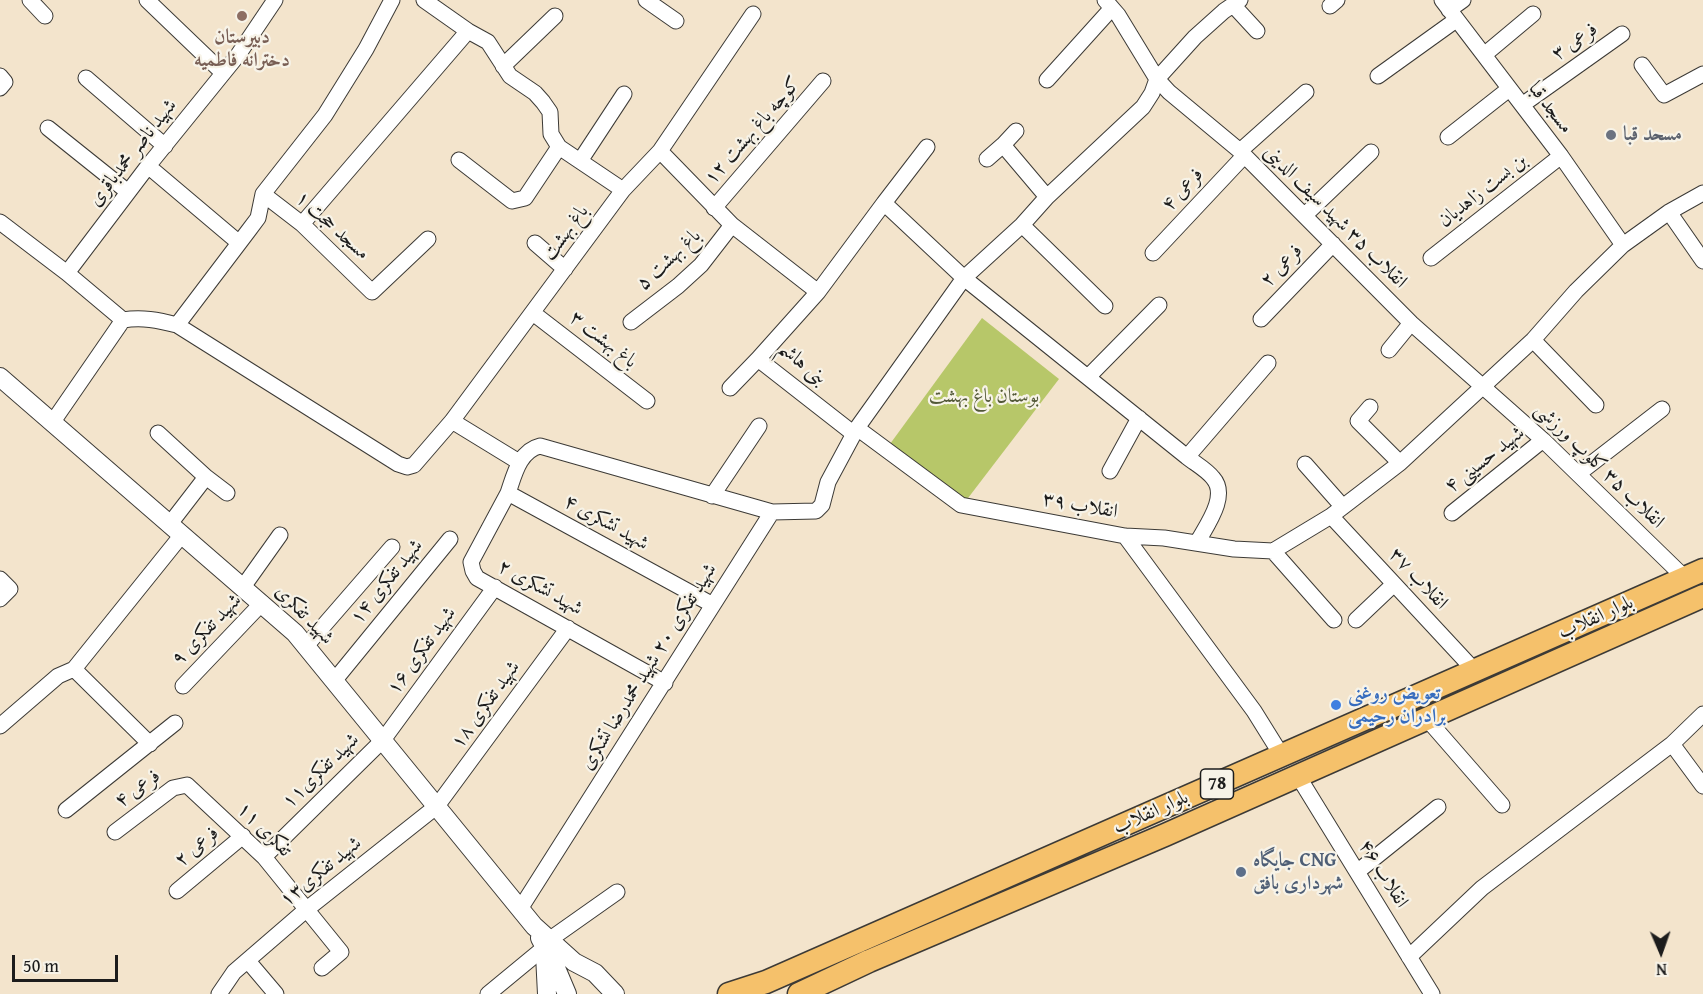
<!DOCTYPE html>
<html>
<head>
<meta charset="utf-8">
<style>
  body { margin:0 }
  #map { position:relative; width:1703px; height:994px; overflow:hidden; background:#f3e4cc; font-family:"Gentium Book Plus",serif }
  canvas { display:block }
  .north { position:absolute; left:1631px; top:922px; width:60px; height:60px; -webkit-text-stroke:4px #f7f3e8; paint-order:stroke; rotate:178deg; font-size:16px; font-weight:700; line-height:24px; text-align:center; color:#1c1c1c }
  .north::after { content:''; display:block; margin:auto; width:21px; height:27px; background:#1c1c1c; clip-path:polygon(50% 0,100% 100%,50% 72%,0 100%) }
  .scale { position:absolute; left:12px; top:955px; width:106px; height:27px; box-sizing:border-box; border:3px solid #1c1c1c; border-top:0; padding-left:8px; font-size:18px; line-height:21px; white-space:nowrap; color:#1c1c1c; -webkit-text-stroke:4px #f7f3e8; paint-order:stroke }
</style>
</head>
<body>
<div id="map">
<canvas width="1703" height="994"></canvas>
<div class="north">N</div>
<div class="scale">50 m</div>
</div>
<script>
const ctx = document.querySelector('canvas').getContext('2d');
ctx.lineJoin = 'round';
function fill(path, color) { ctx.fillStyle = color; ctx.fill(path, 'evenodd'); }
function stroke(path, color, width, dash) { ctx.strokeStyle = color; ctx.lineWidth = width; ctx.lineCap = dash ? 'butt' : 'round'; ctx.setLineDash(dash || []); ctx.stroke(path); }
function label(font, color, halo, rows, align = 'center') {
  ctx.font = font + ' "Gentium Book Plus",Amiri,serif'; ctx.lineWidth = 4.5; ctx.setLineDash([]); ctx.textBaseline = 'middle'; ctx.strokeStyle = halo; ctx.fillStyle = color; for (const [text, x, y, turn = 0] of rows) {
    ctx.save(); ctx.translate(x, y); ctx.rotate((+turn || 0) * Math.PI / 180); ctx.textAlign = isNaN(turn) ? turn : align; if (halo) ctx.strokeText(text, 0, 0); ctx.fillText(text, 0, 0); ctx.restore();
  }
}
fill(new Path2D(`
  M982,318l77,61 -94,123 -75,-58z`), '#b7c769');
const minor = new Path2D(`
  M30,0l15,16
  M147,0l75,72
  M424,0l44,31 20,11 22,34 25,17 8,9 7,10 1,22 8,13 64,43
  M646,0l30,21
  M1105,0l13,15 39,64 12,13 71,59 171,172 132,117 142,138
  M1442,0l119,156 62,89
  M1233,5l24,26
  M1330,6l7,-6
  M1449,10l14,-10
  M1484,55l49,-41
  M1642,65l22,30 39,-21
  M503,66l52,-50
  M0,76l5,6 -5,6
  M1378,76l78,-56
  M86,78l79,68
  M1047,80l65,-72
  M1522,105l100,-71
  M48,128l80,64
  M1448,137l61,-48
  M1003,145l13,-14
  M660,151l93,-137
  M1240,151l66,-59
  M987,159l16,-14 44,52
  M459,160l53,41 13,-3 34,-51
  M580,161l44,-67
  M148,166l90,76
  M263,194l39,30 70,68 56,-53
  M884,203l43,-56
  M714,208l109,-127
  M1669,212l34,49
  M1305,215l66,-63
  M0,222l67,51
  M302,224l166,-193
  M1022,225l83,81
  M535,243l30,26
  M1153,253l91,-97
  M1431,258l130,-102
  M533,313l114,88
  M1261,319l72,-75
  M123,320l-56,-47 81,-107 90,-111 37,-55
  M631,322l47,-36 23,-21 31,-40
  M177,325l221,139 9,3 7,-2 38,-44 171,-231 37,-39 72,74 86,67
  M1533,340l63,65
  M1389,350l22,-27
  M1088,377l71,-72
  M730,388l28,-29
  M1370,407l-12,14 42,42
  M452,421l67,41
  M52,423l71,-103c19,-3 35,0 54,5l72,-95 9,-12 5,-24 62,-79 41,-66 26,-49
  M857,428l104,77 164,31 39,2 70,11 39,2 58,-35 69,-53 133,-123 43,-49 47,-46 46,-33 34,-19
  M158,433l48,44 21,16
  M854,434l-96,-75 60,-67 66,-89 80,75 223,179 81,-94
  M1187,457c9,7 20,13 26,21 16,18 -7,48 -16,65
  M1305,464l38,43
  M1110,471l29,-53
  M1578,474l84,-65
  M508,493l-37,69 2,9 4,7 188,105
  M712,496l47,-70
  M1452,513l91,-73
  M1331,516l144,155
  M169,525l37,-48
  M1125,536l129,175 28,45
  M1273,551l61,69
  M0,579l10,10 -10,10
  M243,587l37,-52
  M713,605l-205,-112c6,-17 11,-42 32,-47l232,66
  M1356,620l38,-36
  M306,646l86,-99
  M74,669l76,75
  M334,681l116,-142
  M183,686l79,-83
  M1703,714l-31,30 31,42
  M1427,719l75,86
  M0,726l58,-50 16,-7 107,-133
  M1298,776l134,218
  M66,810l109,-87
  M115,832l58,-44 14,-3 77,72 77,95 -19,16
  M264,857l119,-117 112,-153
  M1357,872l81,-65
  M177,891l66,-55
  M520,909l252,-397 44,-1 6,-6 6,-23 29,-54 107,-150 58,-53 25,-28 96,-90 9,-14 5,-14 38,-42 29,-26 16,-11
  M549,940l68,-48
  M1409,957l73,-69 190,-144
  M248,961l28,33
  M219,994l15,-22 73,-63 130,-103 131,-178
  M488,994l57,-47`);
const tertiary = new Path2D(`
  M0,377l295,256 239,293 40,36 21,11 20,21
  M540,938l16,30 11,26
  M545,955l2,39`);
const primary = new Path2D(`
  M729,994l37,-12 937,-412
  M799,994l70,-33 296,-126 538,-239`);
stroke(minor, '#3c3a36', 17);
stroke(tertiary, '#3c3a36', 20);
stroke(primary, '#3c3a36', 25);
stroke(minor, '#fff', 15);
stroke(tertiary, '#fff', 18);
stroke(primary, '#f5c16b', 22);
for (const [x, y, r, color] of [
  [242,16,6,"#8d6e63"],
  [1611,135,6,"#6b7280"],
  [1336,705,6,"#3f7fe0"],
  [1241,872,6,"#5c6f8a"]
]) { const dot = new Path2D(); dot.arc(x, y, r, 0, 2 * Math.PI); ctx.fillStyle = color; ctx.fill(dot); stroke(dot, '#f7f3e8', 2); }
for (const [x, y, w] of [
  [1217,784,33]
]) { const box = new Path2D(); box.roundRect(x - w / 2, y - 15, w, 30, 4.5); ctx.fillStyle = '#f7f3e8'; ctx.fill(box); stroke(box, '#1c1c1c', 1.5); }
label('bold 18px', '#1c1c1c', null, [
  ["78",1217,784]
]);
label('bold 20px', '#785e54', '#f7f3e8', [
  ["دبیرستان",242,38],
  ["دخترانه فاطمیه",242,61]
]);
label('20px', '#1c1c1c', '#f7f3e8', [
  ["فرعی ۳",1575,42,-35],
  ["مسجد قبا",1550,108,52],
  ["کوچه باغ بهشت ۱۲",753,131,-49],
  ["شهید ناصر محمدباقری",133,153,-52],
  ["فرعی ۴",1183,190,-47],
  ["بن بست زاهدیان",1483,191,-38],
  ["انقلاب ۳۵ شهید سیف الدینی",1335,217,45],
  ["مسجد حجت ۱",332,226,42],
  ["باغ بهشت",566,233,-54],
  ["باغ بهشت ۵",669,260,-43],
  ["فرعی ۲",1282,266,-46],
  ["باغ بهشت ۳",603,340,38],
  ["بنی هاشم",802,364,41],
  ["شهید حسینی ۴",1485,460,-38],
  ["انقلاب ۳۵ کلوپ ورزشی",1599,466,44],
  ["انقلاب ۳۹",1080,506,10],
  ["شهید تشکری ۴",606,523,29],
  ["انقلاب ۳۷",1418,579,47],
  ["شهید تفکری ۱۴",387,582,-51],
  ["شهید تشکری ۲",540,588,29],
  ["شهید تفکری",304,615,46],
  ["بلوار انقلاب",1596,618,-24],
  ["شهید تفکری ۹",207,630,-46],
  ["شهید تفکری ۱۶",422,651,-54],
  ["شهید تفکری ۲۰ شهید محمدرضا تشکری",649,667,-58],
  ["شهید تفکری ۱۸",486,705,-54],
  ["شهید تفکری۱۱",321,771,-44],
  ["فرعی ۴",138,789,-36],
  ["بلوار انقلاب",1151,813,-24],
  ["تفکری ۱۱",264,830,45],
  ["فرعی ۲",197,847,-40],
  ["شهید تفکری۱۳",321,872,-39],
  ["انقلاب ۴۶",1383,874,58]
]);
label('bold 20px', '#5b616d', '#f7f3e8', [
  ["مسحد قبا",1623,135]
], 'left');
label('20px', '#525837', '#f7f3e8', [
  ["بوستان باغ بهشت",984,397]
]);
label('bold 20px', '#366cbe', '#f7f3e8', [
  ["تعویض روغنی",1348,694],
  ["برادران رحیمی",1348,717]
], 'left');
label('bold 20px', '#4e5e75', '#f7f3e8', [
  ["جایگاه CNG",1253,861],
  ["شهرداری بافق",1253,884]
], 'left');
</script>
</body>
</html>
